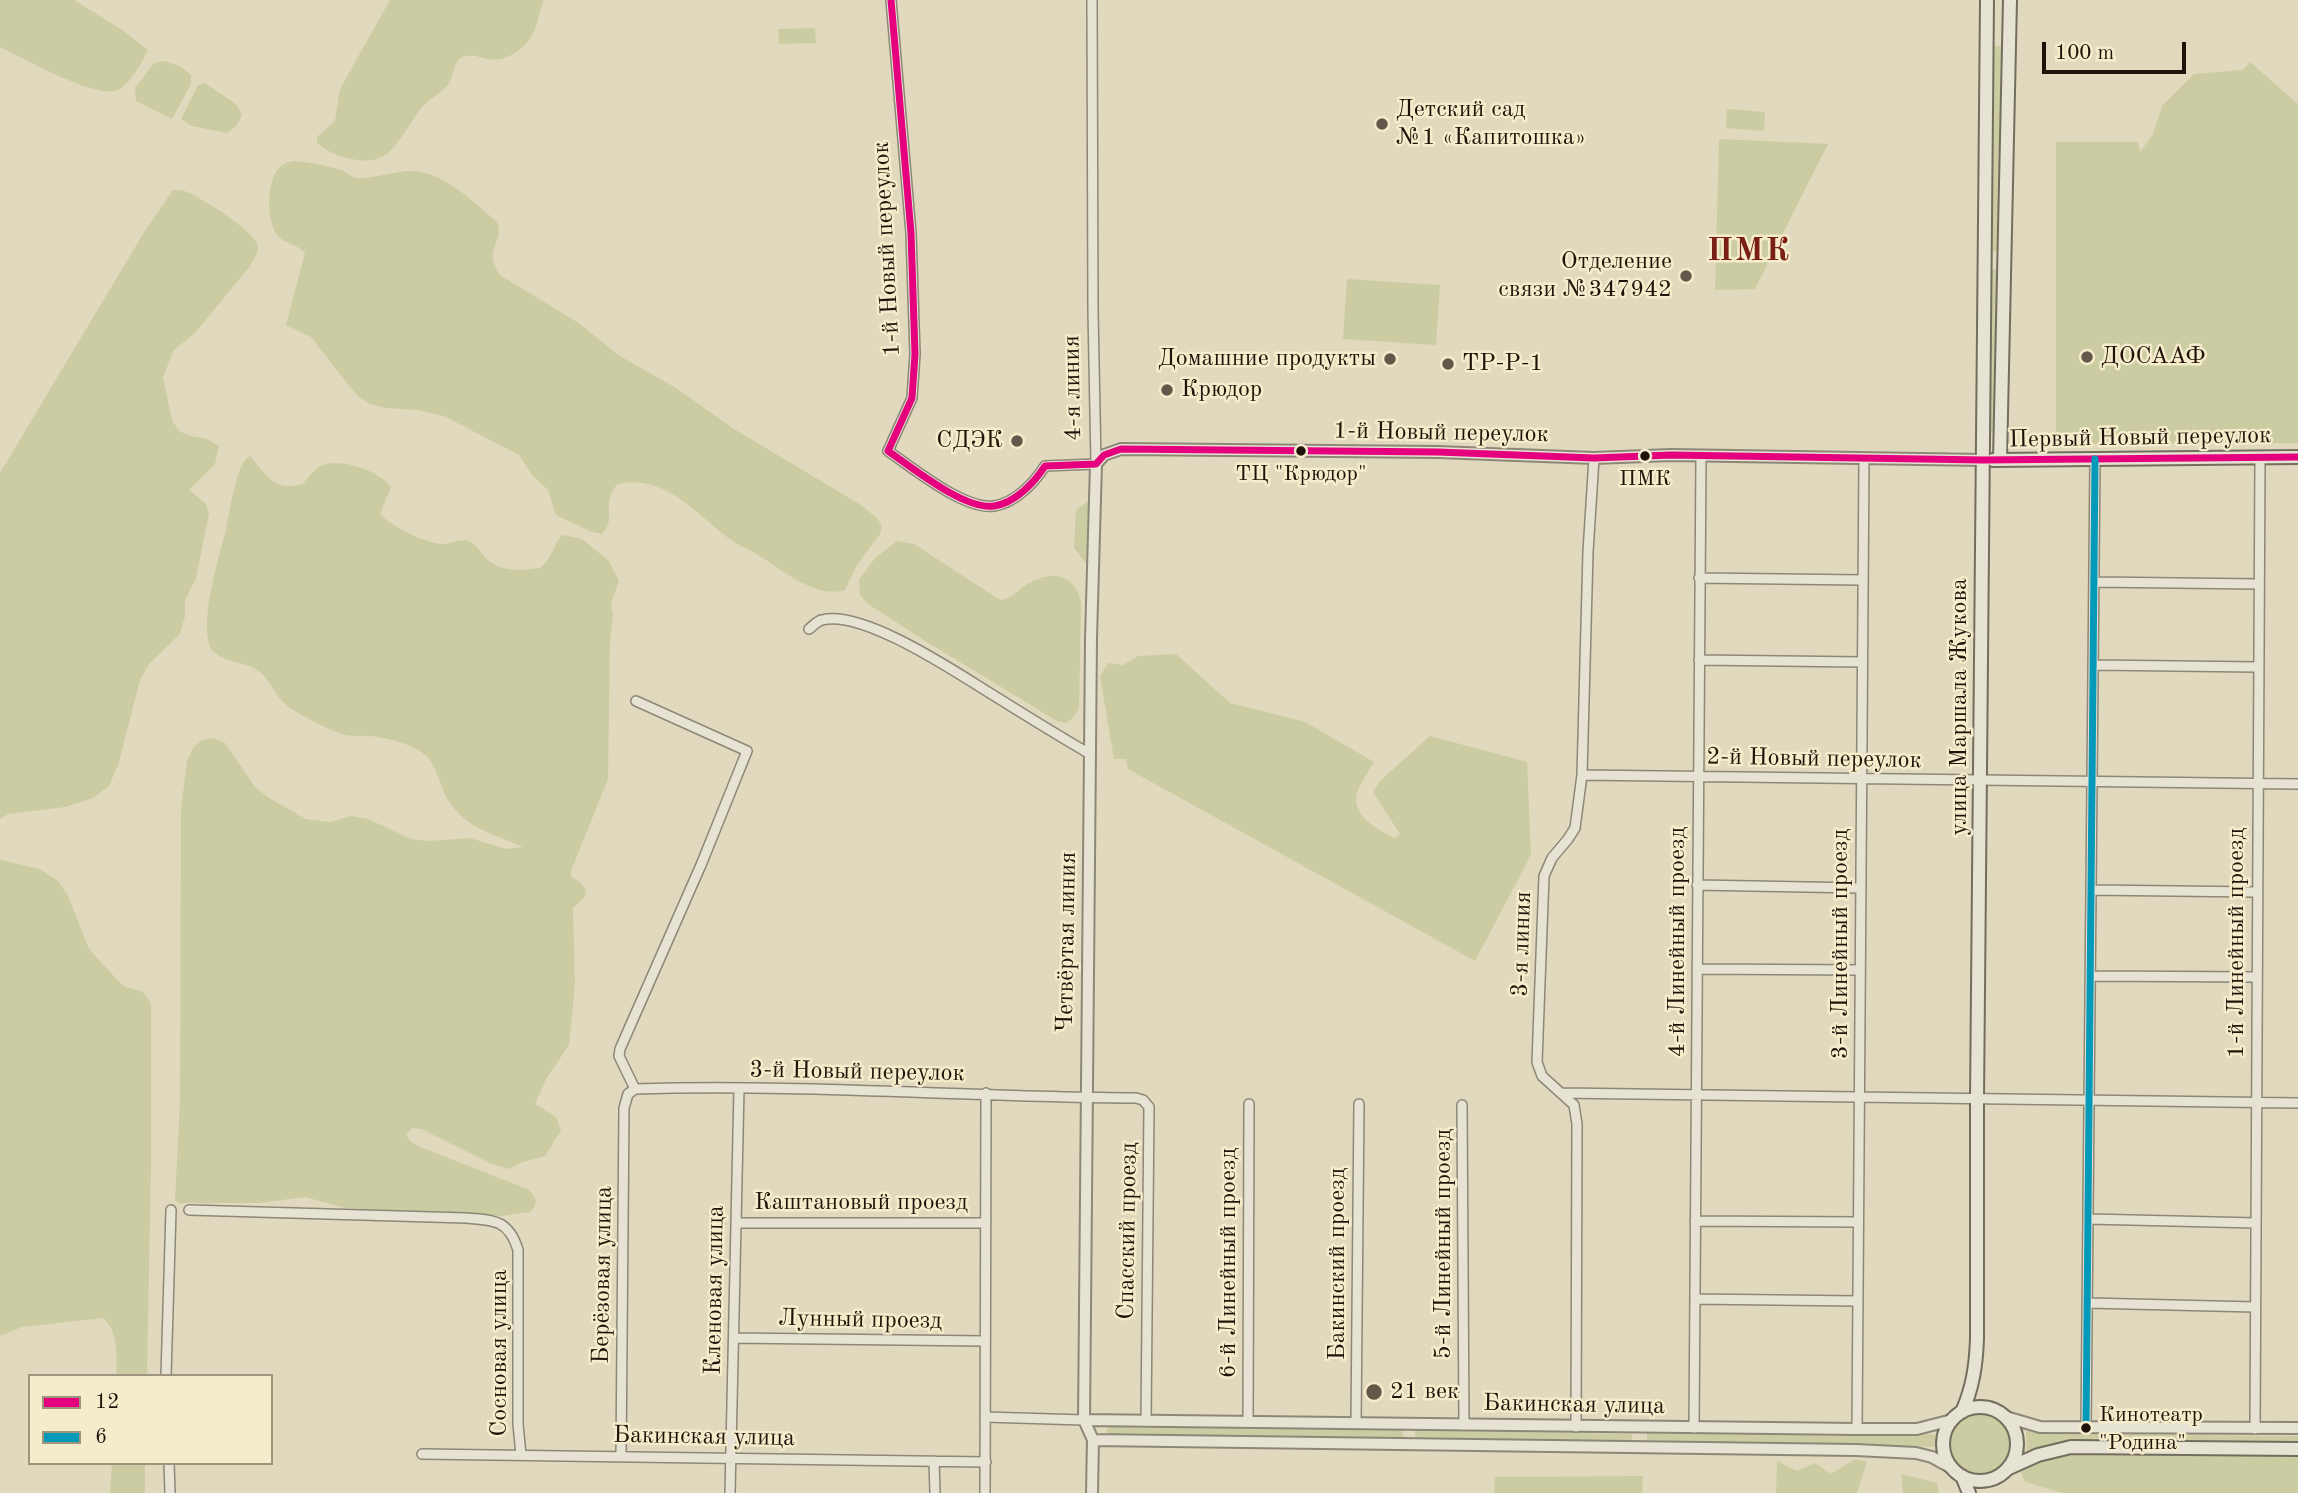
<!DOCTYPE html>
<html>
<head>
<meta charset="utf-8">
<style>
  body { margin:0 }
  #map { position:relative; width:2298px; height:1493px; overflow:hidden; background:#e0d9bd; font-family:"Old Standard TT",serif }
  canvas { display:block }
  .legend { position:absolute; left:28px; top:1374px; width:245px; height:91px; box-sizing:border-box; background:#f4eccb; border:2px solid #9f957e; margin:0; padding:9px 12px; list-style:none; font-size:21px; color:#20130a }
  .legend li { display:flex; align-items:center; gap:14px; height:35px }
  .legend b { width:35px; border:2px solid #9f957e }
  .scale { position:absolute; left:2042px; top:42px; width:144px; height:32px; box-sizing:border-box; border:4px solid #20130a; border-top:0; padding-left:9px; font-size:21px; line-height:24px; white-space:nowrap; color:#20130a; -webkit-text-stroke:5px #f4eccb; paint-order:stroke }
</style>
</head>
<body>
<div id="map">
<canvas width="2298" height="1493"></canvas>
<ul class="legend">
<li><b style="height:9px;background:#e5007d"></b>12</li>
<li><b style="height:9px;background:#039aba"></b>6</li>
</ul>
<div class="scale">100 m</div>
</div>
<script>
const ctx = document.querySelector('canvas').getContext('2d');
ctx.lineJoin = 'round';
function fill(path, color) { ctx.fillStyle = color; ctx.fill(path, 'evenodd'); }
function stroke(path, color, width, dash) { ctx.strokeStyle = color; ctx.lineWidth = width; ctx.lineCap = dash ? 'butt' : 'round'; ctx.setLineDash(dash || []); ctx.stroke(path); }
function label(font, color, halo, rows, align = 'center') {
  ctx.font = font + ' "Old Standard TT",serif'; ctx.lineWidth = 5; ctx.setLineDash([]); ctx.textBaseline = 'middle'; ctx.strokeStyle = halo; ctx.fillStyle = color; for (const [text, x, y, turn = 0] of rows) {
    ctx.save(); ctx.translate(x, y); ctx.rotate((+turn || 0) * Math.PI / 180); ctx.textAlign = isNaN(turn) ? turn : align; if (halo) ctx.strokeText(text, 0, 0); ctx.fillText(text, 0, 0); ctx.restore();
  }
}
fill(new Path2D(`
  M0,0h74l48,30 26,20c-5,11 -18,33 -28,39 -21,13 -98,-32 -120,-42z
  M390,0h154c-5,10 -5,21 -10,31 -7,17 -27,32 -47,28 -8,-2 -18,-6 -26,-1 -9,6 -7,20 -14,28 -7,8 -18,13 -25,21 -10,13 -24,38 -35,47 -20,14 -54,3 -70,-11v-6l18,-16 5,-32z
  M815,28l1,15 -37,1 -1,-15z
  M1991,46h10l-3,205h-10z
  M165,61l15,5 11,9v9l-19,35 -36,-18 -1,-13 19,-25z
  M2250,62l48,42v339l-242,1v-302h82l2,10 13,-18 9,-28 32,-32 49,-4z
  M205,83l31,21 6,11 -6,11 -9,7 -35,-7 -11,-7 17,-34z
  M1727,109l38,3 -1,19 -38,-3z
  M1719,139l109,5 -73,145 -40,1z
  M293,161c17,1 33,4 48,9 5,2 10,7 15,8 11,2 40,-7 54,-7 31,-1 64,31 87,51 9,20 -16,26 3,53l80,49 38,31 58,33 58,41 127,76 16,13 5,8 -2,8 -23,31 -12,25c-30,9 -62,-20 -87,-35 -8,-5 -16,-8 -24,-13 -36,-25 -67,-69 -116,-58 -3,3 -6,6 -7,10 -6,14 4,27 -9,40l-10,-2 -36,-17 -8,-25 -15,-14 -14,-21 -75,-39 -27,-6 -32,-2 -15,-4 -10,-6 -10,-11 -39,-50 -25,-12 19,-72c-7,-9 -20,-9 -27,-17 -12,-14 -12,-55 1,-68 3,-4 9,-6 14,-7z
  M173,190c5,0 7,0 11,1 14,4 71,40 74,55 1,7 -5,14 -8,20l-55,67 -21,17 -11,27 9,43 7,11 11,5 17,3 12,7 -4,18 -26,26 17,14 3,10 -13,64 -11,22v16l-5,18 -31,30 -9,16 -21,82 -10,24 -16,12 -28,9 -57,7 -8,5v-346l143,-239z
  M1988,269l12,1 -3,163h-10z
  M1347,279l93,6 -4,60 -93,-6z
  M250,456c15,17 24,37 52,28 7,-6 11,-15 21,-19 19,-7 56,6 68,22l-11,27c10,12 47,30 63,30 9,0 17,-6 26,-3 9,4 12,13 19,19 14,13 35,10 52,8 12,-9 13,-23 22,-33l20,4 27,22 10,20 -8,23 2,12 -3,24 -2,139 -37,92v6l9,5 6,8 -2,8 -11,10 2,77 -6,60 -23,34 -11,25 21,13 5,13 -16,26 -22,6 -14,7 -19,-6 -69,-34 -9,-1 -6,7 4,6 8,5 109,43c10,7 12,14 3,23l-30,4 -155,-8 -40,-11 -46,6h-80l-4,-3 5,-98 1,-293 6,-48 7,-15 9,-6 10,-2 12,5 30,44 14,11 37,21 24,3 21,-6 17,3 43,20 17,2 42,-3 36,11 17,-2c-28,-13 -57,-18 -75,-47 -8,-13 -11,-36 -24,-46 -14,-11 -39,-17 -56,-18 -8,-1 -18,1 -26,-2 -13,-4 -51,-23 -60,-33 -8,-9 -13,-22 -23,-30 -13,-9 -31,-8 -44,-18 -21,-16 5,-100 11,-123 4,-17 9,-66 24,-74z
  M1090,500l-2,66 -14,-18 2,-38z
  M897,541l17,3 86,56c12,-1 19,-11 29,-17 24,-13 46,-9 52,19l-2,107 -8,11 -6,3 -8,-2 -130,-79 -59,-38 -8,-9 -1,-15 16,-22z
  M1176,654l54,49 75,19 69,40c-5,9 -14,21 -17,31 -6,23 21,37 38,45l5,-4 -27,-42 7,-11 50,-45 97,26 4,93 -56,106 -347,-192 -2,-10h-12l-14,-83 8,-13 15,2 15,-9z
  M0,860l40,9 18,12 10,15 21,53 34,37 20,6 8,11v163l-4,210h-30c-1,-20 2,-45 -14,-58l-81,9 -22,9z
  M1949 1444a31 31 0 1 1 62 0a31 31 0 1 1-62 0Z
  M1107,1427l296,3v8l-296,-3z
  M1415,1430l217,4v7l-217,-3z
  M2026,1431l17,3 255,2v9l-227,-4 -44,13z
  M1647,1433l215,3 73,-2v13l-288,-6z
  M2056,1449h242v44h-235l-38,-11 -8,-18z
  M1855,1459l12,3 -10,31h-81l1,-32 20,10 18,-8 16,11z
  M112,1463h33v30h-35z
  M1901,1474l36,9 2,10h-36z
  M1643,1476l-1,17h-148l1,-16z`), '#cbcca1');
const minor = new Path2D(`
  M891,0l20,233 4,121 -3,44 -24,53c25,17 76,59 106,55 21,-3 40,-23 51,-40l51,-2 -3,-153 -1,-311
  M1699,578l163,2
  M2095,582l163,2
  M809,629c4,-3 8,-8 13,-9 41,-11 135,53 171,75 32,20 64,40 97,59
  M1699,660l163,2
  M2094,665l163,2
  M1582,775l716,9
  M1697,885l163,3
  M2092,890l164,2
  M1697,969l163,1
  M2091,976l165,1
  M635,1089l-16,-33 1,-7 81,-184 46,-114 -111,-50
  M1562,1093l736,10
  M1462,1105l2,320
  M189,1210l277,8c28,2 43,2 52,32v174l3,31
  M2089,1219l167,4
  M1695,1221l163,1
  M736,1223h250
  M1695,1299l162,2
  M2088,1303l167,4
  M734,1338l251,3
  M166,1376l5,-166
  M985,1417l99,3
  M1248,1422l1,-318
  M1356,1423l3,-319
  M1576,1427l1,-303 -3,-19 -32,-29 -5,-14 7,-186 8,-18 16,-19 7,-11 7,-53 6,-223 6,-94
  M1694,1428l7,-972
  M2086,1428l9,-969
  M1857,1429l7,-971
  M2255,1429l5,-972
  M422,1454l564,8
  M621,1457l3,-349 4,-14 7,-5c167,-5 334,8 501,9l7,2 6,7 -3,314
  M934,1461l1,32
  M169,1463l1,30
  M730,1493l9,-404
  M985,1493l1,-400`);
const tertiary = new Path2D(`
  M2006,1417l34,10 258,1
  M1084,1420l773,9h60l35,-9
  M1093,1440l763,10 60,3 16,4 20,11
  M1092,1493l1,-53 -9,-20 7,-782 5,-174 8,-9 17,-6 317,3 156,6 77,-3 312,5`);
const secondary = new Path2D(`
  M1993,460l305,-3
  M2000,460l10,-460
  M1943 1444a37 37 0 1 1 74 0a37 37 0 1 1-74 0Z
  M1962,1412c11,-25 14,-47 15,-73v-240l10,-1099
  M2009,1468l29,-13 33,-8 227,2
  M1962,1476l7,17`);
stroke(minor, '#8d8777', 12);
stroke(tertiary, '#8d8777', 14);
stroke(secondary, '#736d5e', 16);
stroke(minor, '#e6e2d4', 9);
stroke(tertiary, '#e6e2d4', 10);
stroke(secondary, '#e6e2d4', 12);
stroke(new Path2D(`
  M891,0l20,233 4,121 -3,44 -24,53c25,17 76,59 106,55 21,-3 40,-23 51,-40l51,-2 8,-9 17,-6 317,3 156,6 77,-3 312,5 315,-3`), '#e5007d', 7);
stroke(new Path2D(`
  M2086,1428l9,-969`), '#039aba', 7);
for (const [x, y, r, color] of [
  [1382,124,7,"#635849"],
  [1686,276,7,"#635849"],
  [2087,357,7,"#635849"],
  [1390,359,7,"#635849"],
  [1448,364,7,"#635849"],
  [1167,390,7,"#635849"],
  [1017,441,7,"#635849"],
  [1301,451,6,"#20130a"],
  [1645,456,6,"#20130a"],
  [1374,1392,9,"#635849"],
  [2086,1428,6,"#20130a"]
]) { const dot = new Path2D(); dot.arc(x, y, r, 0, 2 * Math.PI); ctx.fillStyle = color; ctx.fill(dot); stroke(dot, '#f4eccb', 2.5); }
label('22px', '#20130a', '#f4eccb', [
  ["ТЦ \"Крюдор\"",1301,474],
  ["ПМК",1645,479],
  ["Кинотеатр",2099,1415,"left"],
  ["\"Родина\"",2099,1443,"left"]
]);
label('24px', '#20130a', '#f4eccb', [
  ["Детский сад",1396,110],
  ["№1 «Капитошка»",1396,138],
  ["Отделение",1672,262,"right"],
  ["связи №347942",1672,290,"right"],
  ["ДОСААФ",2101,357],
  ["Домашние продукты",1376,359,"right"],
  ["ТР-Р-1",1462,364],
  ["Крюдор",1181,390],
  ["СДЭК",1003,441,"right"],
  ["21 век",1390,1392]
], 'left');
label('24px', '#20130a', '#f4eccb', [
  ["1-й Новый переулок",887,249,-93],
  ["4-я линия",1073,388,-91],
  ["1-й Новый переулок",1441,433,1],
  ["Первый Новый переулок",2140,438,-1],
  ["улица Маршала Жукова",1960,707,-90],
  ["2-й Новый переулок",1814,759,1],
  ["Четвёртая линия",1067,942,-89],
  ["4-й Линейный проезд",1678,942,-90],
  ["1-й Линейный проезд",2237,943,-90],
  ["3-я линия",1522,944,-88],
  ["3-й Линейный проезд",1841,944,-90],
  ["3-й Новый переулок",857,1072,1],
  ["Каштановый проезд",861,1203],
  ["Спасский проезд",1128,1231,-89],
  ["5-й Линейный проезд",1444,1244,-90],
  ["6-й Линейный проезд",1229,1263,-90],
  ["Бакинский проезд",1338,1264,-90],
  ["Берёзовая улица",603,1275,-89],
  ["Кленовая улица",715,1290,-89],
  ["Лунный проезд",860,1320,1],
  ["Сосновая улица",500,1353,-90],
  ["Бакинская улица",1574,1405,1],
  ["Бакинская улица",704,1437,1]
]);
ctx.letterSpacing = '2px';
label('bold 32px', '#7a1f14', '#f4eccb', [
  ["ПМК",1749,252]
]);
ctx.letterSpacing = '0px';
</script>
</body>
</html>
